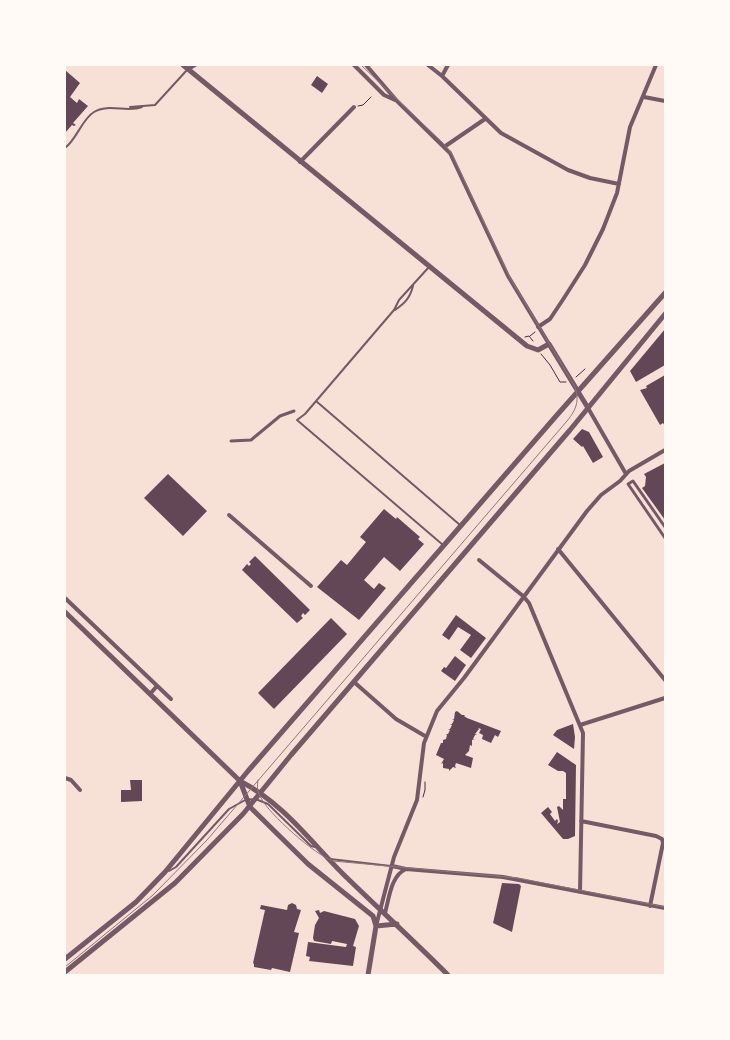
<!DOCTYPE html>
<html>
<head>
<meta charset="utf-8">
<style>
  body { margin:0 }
  #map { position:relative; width:730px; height:1040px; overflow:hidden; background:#f7e1d7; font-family:"Times New Roman",serif }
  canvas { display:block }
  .frame { position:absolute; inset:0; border:66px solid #fffaf5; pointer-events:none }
</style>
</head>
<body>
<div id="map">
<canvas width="730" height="1040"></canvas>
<div class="frame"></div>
</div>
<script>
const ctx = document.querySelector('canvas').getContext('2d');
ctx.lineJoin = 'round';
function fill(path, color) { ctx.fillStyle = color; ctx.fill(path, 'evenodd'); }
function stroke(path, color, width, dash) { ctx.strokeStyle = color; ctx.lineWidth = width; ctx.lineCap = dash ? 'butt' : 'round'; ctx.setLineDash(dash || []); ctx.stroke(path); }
fill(new Path2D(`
  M65,70l15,13 -10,14 7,6 2,-4 9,7 -15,17 3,2 -2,1 -2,-1 -7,8z
  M317,76l11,8 -6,9 -11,-8z
  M665,329v36l-29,17 -6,-11z
  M665,375v51l-2,-3 -3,2 -20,-35 7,-2 -1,-2z
  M582,429l7,3 14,25 -10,6 -10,-17 -1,1 -9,-8z
  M665,463v57l-23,-32 3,-2 1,-9 -2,-3z
  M168,474l39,37 -24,25 -39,-38z
  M384,509l12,10 1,-2 23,20 -2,2 6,5 -24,27 -16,-14 -20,23 10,9 5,-6 7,5 -27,32 -42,-33 24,-27 6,5 19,-23 -6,-5z
  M255,556l55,54 -5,5 -2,-2 -2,3 2,2 -6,5 -55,-53 5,-6 2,2 2,-2 -2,-2z
  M456,615l30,23 -15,20 -11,-8 11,-15 -13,-8 -9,13 -7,-5z
  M331,618l16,16 -73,75 -16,-16z
  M455,656l11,9 -11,16 -14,-10 3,-4 2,1z
  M457,711l5,4h3l-1,1 3,2 34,13 -3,6 -3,-2 -4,8 -9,-4 1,-4 -4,-2 2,-4 -3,-1 1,1 -4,5h2l-2,1 -2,4h2l-3,1v6l-2,-1 -1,6 -4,4 8,3 -2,10 -15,-5 -1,3 1,2 -3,-1 -4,4v-2l-6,-1v-5l-2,1 3,-5 -8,-4 5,-12h2v-3l3,-1 1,-4 -1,-1h2l2,-4 -2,-1h2l2,-4 -2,-1h2l2,-4 -2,-1h2l1,-7z
  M573,724l2,13 -1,12 -21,-14 4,-5z
  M557,752l19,13 -1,71 -7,3h-5l-22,-26 7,-6 4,5 -2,2 5,7 2,-2 1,2 -1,3 3,-2 -3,-15 2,-1 4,4v-11h3v-26l-3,-2h-5l-10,-6z
  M130,780h12v21l-21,1v-12h10z
  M502,883l17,1 2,2 -9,46 -19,-9z
  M292,903l4,2 1,4 4,1 -7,22 5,1 -9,39 -18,-4 -1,2 -17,-3v-3l-1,-1 12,-53 -5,-1 1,-4 26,5 1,-5z
  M319,910l1,3 4,-2 31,8 4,7 -6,20 3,1 -3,19 -44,-5 1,-4 -4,-1 2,-14 38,5 1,-3 -15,-3 -1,3 -17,-3 -1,-3 2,-13 4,-7 -4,-7z`), '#644757');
stroke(new Path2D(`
  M358,106l5,-1 8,-8
  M530,336l5,-4
  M525,337l4,-1 4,5
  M541,354l9,11 10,17h6
  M576,377l9,-8
  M423,797l2,-7v-8`), '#4a2c40', 1);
stroke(new Path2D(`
  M130,107l25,-2 32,-35
  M65,148c12,-9 17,-29 29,-36 14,-9 34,1 48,-5
  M429,267l-30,33 -5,10 -89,104 -8,6 146,125
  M395,310c10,-7 15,-12 18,-24
  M316,401l144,124
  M330,859l61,7
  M169,871l7,-4 53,-58 18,-10 11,1 10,4 43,42 4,1`), '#755966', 2);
stroke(new Path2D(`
  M231,441l20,-1 29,-24 14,-5
  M665,527l-32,-46 -5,3 37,54`), '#755966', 3);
stroke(new Path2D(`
  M354,65l30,30 11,5
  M366,65l31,36 53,52 58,123 41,68
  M428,65l14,11 59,57 67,37 22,8 29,6
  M188,69l7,-4
  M442,76l6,-11
  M644,97l21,4
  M444,147l41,-28
  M300,162l54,-55
  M538,327l12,-8 14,-21 21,-33 18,-36 14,-36 13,-66 26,-62
  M588,408l38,66
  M229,515l82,71
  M558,549l107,131
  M479,560l44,36 6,7 54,130 -3,159
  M65,598l106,101
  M354,682l42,37 29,17
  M150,694l7,-8
  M580,725l85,-27
  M65,778l6,2 9,10
  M581,821l75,15 6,3 1,4 -13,63
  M392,866l14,3 97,8 162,31
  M385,913c4,-14 6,-38 21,-44
  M376,926l18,-69 23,-57 7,-57 13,-32 27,-33 123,-167 14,-16 19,-14 9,-10 36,-21`), '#755966', 4);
stroke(new Path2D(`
  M183,65l344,281 11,4 11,-6 39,64
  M65,612l175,169 10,26 58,57 65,52 3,10 -8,49
  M240,781c44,23 69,59 103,93 35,34 71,67 105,101
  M376,926l21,-2
  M65,959l71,-57 29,-30 83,-101 309,-356 108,-122
  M65,972l110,-89 68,-69 48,-59 279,-325 95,-116`), '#755966', 5);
stroke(new Path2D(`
  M258,780c-1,6 -1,12 3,18 8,16 54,57 72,63l185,17 147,29
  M65,967l88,-72 54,-55 360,-419c10,-12 13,-22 7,-36l-64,-107 -58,-124 -9,-11 -82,-78`), '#8f747c', 1);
</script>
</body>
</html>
